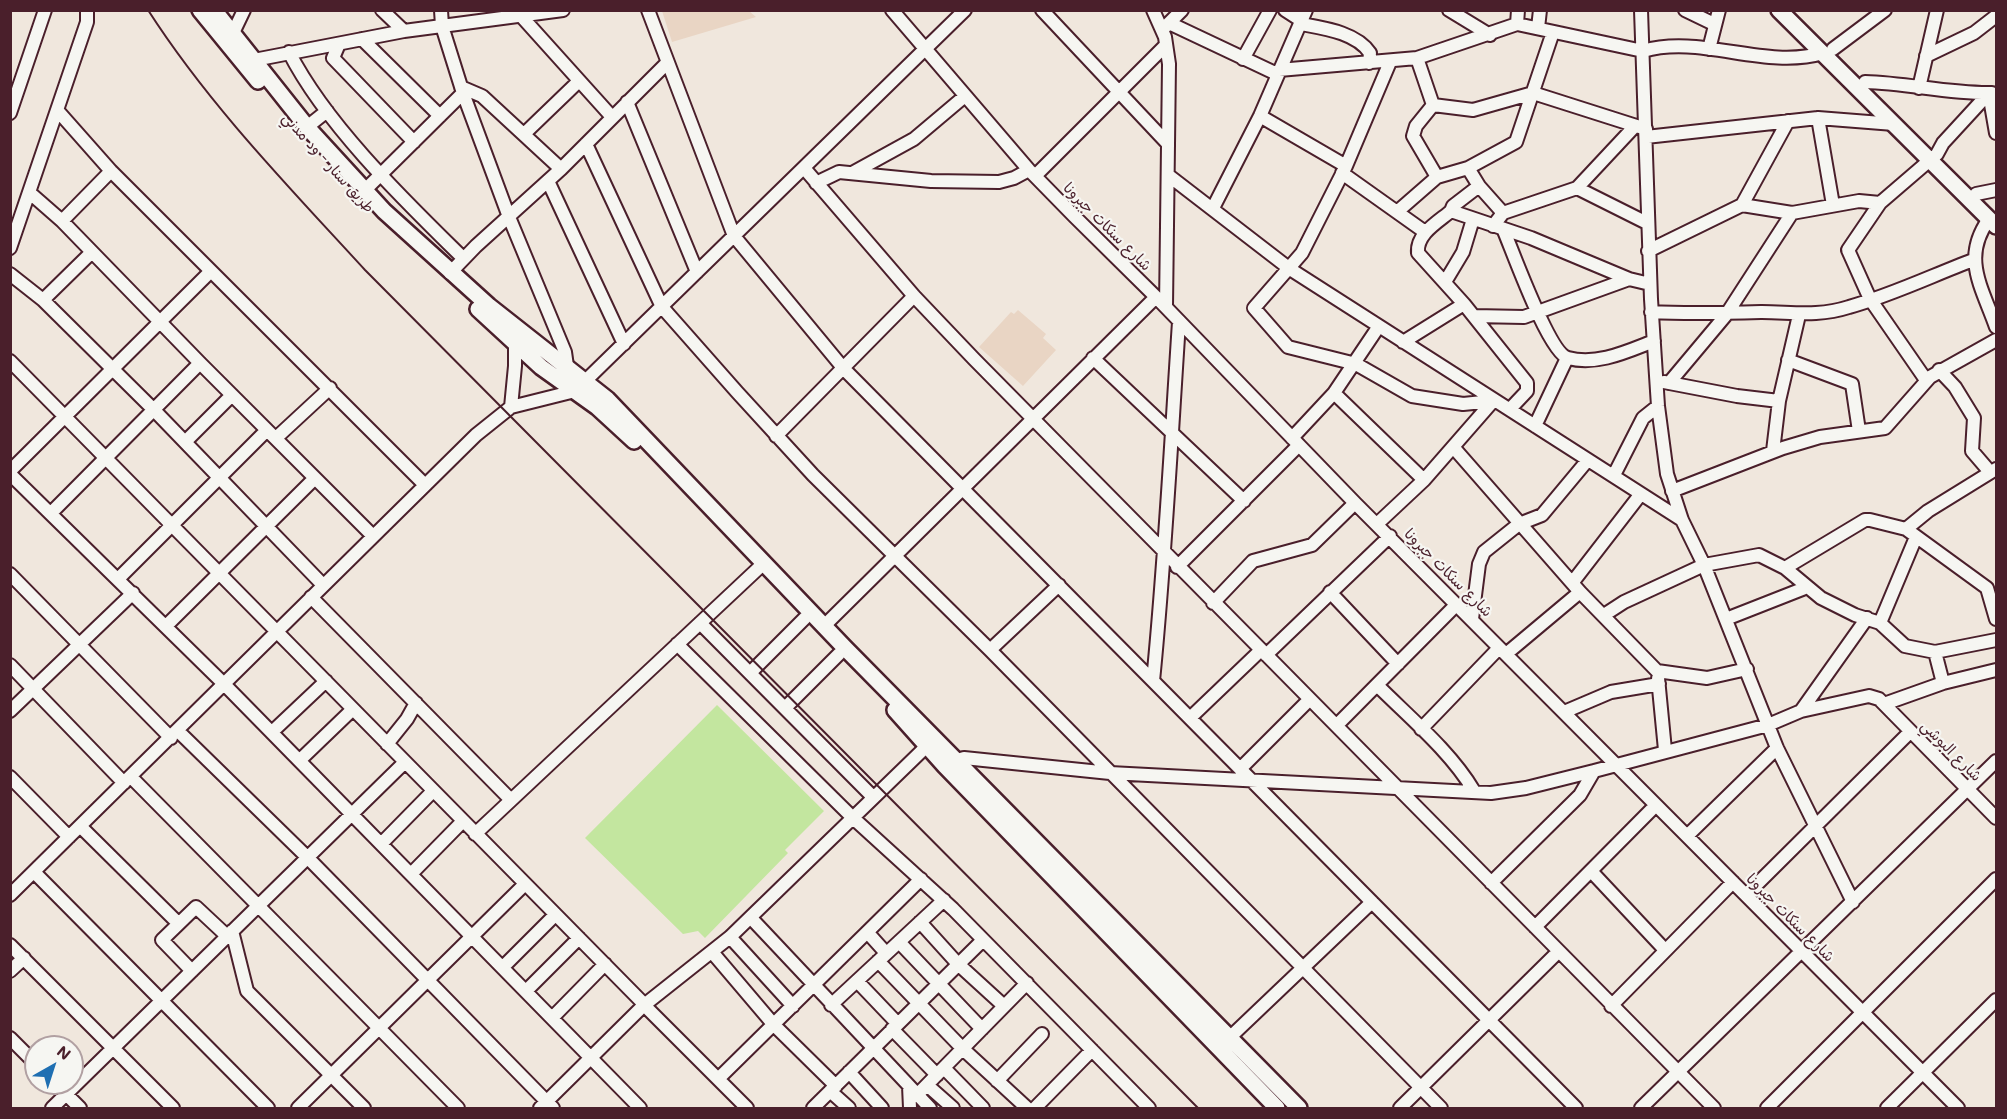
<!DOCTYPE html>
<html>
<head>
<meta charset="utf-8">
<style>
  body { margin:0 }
  #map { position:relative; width:2007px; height:1119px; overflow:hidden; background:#f0e7dd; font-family:Mali,sans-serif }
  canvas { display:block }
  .frame { position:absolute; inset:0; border:12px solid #4a1f2b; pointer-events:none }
  .north { position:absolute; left:24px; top:1035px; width:60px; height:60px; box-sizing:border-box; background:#f6f6f2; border:2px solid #b1a0a2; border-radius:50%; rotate:39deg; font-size:16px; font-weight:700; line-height:24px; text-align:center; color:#4a1f2b }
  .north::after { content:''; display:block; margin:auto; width:21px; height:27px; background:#1f6fb2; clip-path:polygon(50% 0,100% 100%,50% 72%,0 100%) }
</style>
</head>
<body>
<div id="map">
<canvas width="2007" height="1119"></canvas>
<div class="frame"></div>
<div class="north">N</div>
</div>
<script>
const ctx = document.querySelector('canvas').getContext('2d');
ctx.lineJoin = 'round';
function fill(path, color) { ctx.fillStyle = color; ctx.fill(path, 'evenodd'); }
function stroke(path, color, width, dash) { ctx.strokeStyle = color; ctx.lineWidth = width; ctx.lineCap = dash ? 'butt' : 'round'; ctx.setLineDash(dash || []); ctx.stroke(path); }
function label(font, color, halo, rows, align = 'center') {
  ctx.font = font + ' Mali,"Playpen Sans Arabic",sans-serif'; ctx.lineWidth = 4.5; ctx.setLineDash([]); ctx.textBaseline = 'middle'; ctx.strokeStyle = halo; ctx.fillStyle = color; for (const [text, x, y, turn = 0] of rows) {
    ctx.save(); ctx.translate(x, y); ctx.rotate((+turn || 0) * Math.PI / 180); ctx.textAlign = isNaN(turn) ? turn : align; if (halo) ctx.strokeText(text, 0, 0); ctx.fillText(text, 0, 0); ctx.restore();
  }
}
fill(new Path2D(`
  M662,11h87l7,6 -84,25z
  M1018,310l28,24 -3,4 13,12 -33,36 -44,-39 32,-35 3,2z`), '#e9d5c4');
fill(new Path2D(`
  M717,705l107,106 -39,39 3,3 -83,85 -7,-7 -15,3 -98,-96z`), '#c3e69f');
const minor = new Path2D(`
  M382,10l22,21
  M441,10l1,16 21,67 46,124 56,135 2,14 -4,6
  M648,10l86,226 110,133 732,739
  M892,10l137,160 45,46 82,81 199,206 603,605
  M1042,10l126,134
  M1153,10l12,27 4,27 -3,243
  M1285,10l17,11
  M1449,10l41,25
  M1641,10l10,289 7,107 9,68 15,46 22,45 73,183 76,154
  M1685,10l29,14
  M522,17l90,100
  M1169,23l108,51
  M1301,24c21,4 55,8 69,29l-1,10
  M1517,24l1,-14
  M1165,27l17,-17
  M1538,28l2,-18
  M233,33l11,-23
  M362,39l78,77
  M339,44l-6,14 81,84
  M1709,49l10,-39
  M1833,49l52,-39
  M289,52c37,73 116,149 174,206
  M1926,56l48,-23 22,-17
  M1417,58l16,47
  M1243,59l27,-49
  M254,60l150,-29 159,-21
  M1390,62l-44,104 -44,87 -48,55 34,39 68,17 56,32 51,8 30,-3
  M1279,70l138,-12 100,-34 126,27c58,-17 121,19 180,2
  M1865,82c43,1 84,12 127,11
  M461,87l21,9 79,73
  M1919,88l18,-78
  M1989,93l7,40
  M627,102l70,170
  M57,110l54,61 314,314
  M10,113l35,-103
  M1260,116l86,50
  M1818,118l15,87
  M307,127l20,-16
  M524,134l55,-53
  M1646,137l172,-19 76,6
  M586,144l76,163 75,85 76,83 177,175 451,458
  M804,168l110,128 60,63 740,749
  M1468,168l11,18 24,27
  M854,172l60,-33 51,-43
  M1342,173l83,59
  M1168,175l122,94 392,251
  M1035,176l131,-131
  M1437,177l-24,-41 3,-10 17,-21 40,5 60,-17 113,36
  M548,181l76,163
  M816,183l23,-11 92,9 68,1 15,-4 15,-8
  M1577,188l70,35
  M364,191l99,-98
  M30,193l32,28 138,142 173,173
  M1976,194l20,-4
  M1742,205l50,8 67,-12 21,2
  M1213,208l47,-92 46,-106
  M1398,211l39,-34 31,-9 48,-26 37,-110
  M1451,211l2,-5 26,-20
  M1989,219c-28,39 -7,68 7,108
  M62,221l49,-50
  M1493,226l10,-13 74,-25 58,-62
  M1504,231c9,21 45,122 64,127 29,8 60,-7 86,-17
  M10,248l77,-226v-12
  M1648,251l94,-46 46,-84
  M450,273l26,-27 85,-77 106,-106
  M10,274l33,26 111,110 169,175
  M1445,282l18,-30 10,-33
  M43,300l49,-48
  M1651,312c38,2 74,1 111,0 30,0 56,5 87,-5 43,-12 82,-31 124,-47
  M1474,316l50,1 105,-38 21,5
  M1403,342l61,-38
  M1093,358l151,143
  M1788,360l64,24 7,47
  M10,361l631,640
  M1939,370l16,17 19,31 -2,33 18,21
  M1926,380l-56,-81 -22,-49 32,-47 57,-49 6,-11 46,-50
  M1664,382l73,14 42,5
  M1669,383l57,-68 66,-102
  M1334,393l90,87
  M511,407l4,-41v-23
  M1510,409l17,-18v-8l-63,-79 -46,-51c-2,-19 20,-31 33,-42l80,27 98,41
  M1535,426l32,-68
  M776,436l138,-140
  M276,438l54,-50
  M1292,438l42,-45 45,-67
  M185,442l47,-47
  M1454,448l126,144 77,79 50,7 40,-9
  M1773,451l6,-50 20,-86
  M10,471l201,-200
  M10,474l214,210 416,424
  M1614,475l29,-57 15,-12
  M1672,491l111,-43 37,-11 65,-9 45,-51 66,-37
  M52,512l148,-149
  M1377,524l47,-44 69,-79
  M1906,529l22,-18 68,-42
  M1177,567l122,-122
  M1785,568l80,-48h5l36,9 81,59 9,31
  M10,574l161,164
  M118,579l149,-149
  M1572,583l68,-88
  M1330,592l68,72
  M311,597l200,203
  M1213,603l40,-42 59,-16 43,-42
  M1604,615l20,-13 80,-37 55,-10 26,13 36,30 34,17 25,8 25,23 30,6 8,31 53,-13
  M1472,619l7,-55 5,-12 35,-28 23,-9 45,-54
  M1726,619l79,-31
  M700,623l173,174
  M1880,623l36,-86
  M166,626l149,-148
  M824,626l332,-329
  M677,644l175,173 101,92 196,199
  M990,650l69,-65
  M1935,652l61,-12
  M1506,654l74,-62
  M1266,655l124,-119
  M10,665l114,118
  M751,672l54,-54
  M1658,678l7,72
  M1153,681c12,-119 18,-239 26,-359
  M1377,685c33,33 73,66 97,106
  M1884,704l59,-21
  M786,707l53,-53
  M10,711l123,-118
  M1801,711l66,-93
  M1564,712l47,-20 48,-8
  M1190,718l71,-68
  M1337,725l120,-121
  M1421,729l78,-81
  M178,731l129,126 246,251
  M272,732l54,-51
  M387,744l20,-25 9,-16
  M300,760l53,-51
  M951,762l13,-4 146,15 381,20 35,-5 68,-17 174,-46 33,-14 68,-15 10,3 117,119
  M1240,769l69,-69
  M10,777l59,60
  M131,777l327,331
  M80,826l98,97
  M475,834l289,-271
  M1688,835l89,-87
  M381,844l52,-53
  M1591,871l74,79
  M34,872l234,236
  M411,874l52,-53
  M1491,883l89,-88 14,-24
  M10,895l466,-460 35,-28 64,-16 390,-381
  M1746,895l164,-163
  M751,918l179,190
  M920,922l38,42 46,42
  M1535,927l121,-122
  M232,931l15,60 117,117
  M868,933l18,20
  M730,937l63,69
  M899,942l83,87
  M10,945l163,163
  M712,952l62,73 62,61
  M878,961l85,88 64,59
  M503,967l52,-52
  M10,971l14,-13
  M192,971l-30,-31 34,-33 31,29
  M857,981l41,43
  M526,991l53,-53
  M648,1002l82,-65 202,-196
  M831,1005l113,-105
  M1611,1006l122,-124
  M648,1009l99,99
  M552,1018l53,-54
  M892,1029l45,46
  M10,1038l26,26
  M1224,1043l148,-141
  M944,1068l39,40
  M849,1072l33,36
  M718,1079l203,-200
  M997,1081l45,-47
  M55,1083l25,25
  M927,1085l26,23
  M909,1086l1,22
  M830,1091l19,17
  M917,1095l110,-112
  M52,1108l353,-346
  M298,1108l227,-224
  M540,1108l101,-100
  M813,1108l170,-168
  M1035,1108l57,-58
  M1400,1108l158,-156
  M1641,1108l355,-347
  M1767,1108l229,-229
  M1887,1108l109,-108`);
const major = new Path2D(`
  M200,10l58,71
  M214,10l93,117 77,84 105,95 118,93 238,249 454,460
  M1779,10l217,216
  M478,309l63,58 56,40 37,34
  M895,710l50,56 332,342`);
stroke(minor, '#4a1f2b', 16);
stroke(major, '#4a1f2b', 20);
stroke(minor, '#f6f6f2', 12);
stroke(major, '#f6f6f2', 15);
stroke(new Path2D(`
  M148,10c61,95 141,177 217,260l833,838`), '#4a1f2b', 2);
label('15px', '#4a1f2b', '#f6f6f2', [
  ["طريق سنار - ود مدني",328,163,48],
  ["شارع سنكات جبرونا",1107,227,45],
  ["شارع سنكات جبرونا",1448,573,45],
  ["شارع البوشي",1951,751,45],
  ["شارع سنكات جبرونا",1790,918,45]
]);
</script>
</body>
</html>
